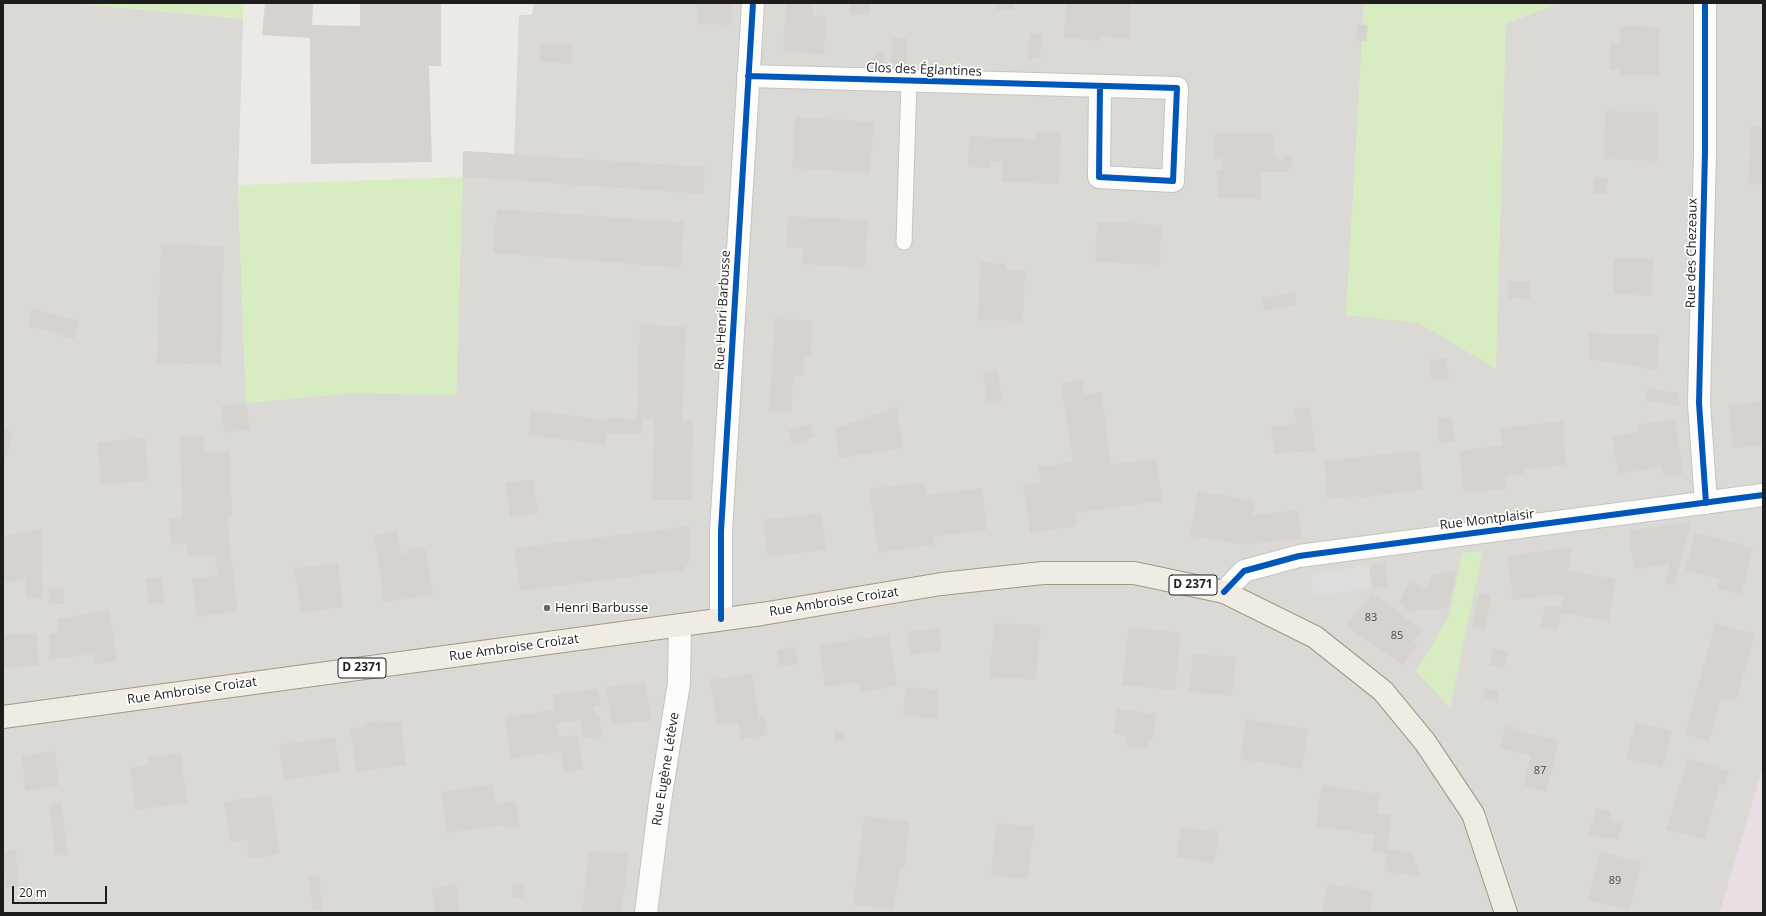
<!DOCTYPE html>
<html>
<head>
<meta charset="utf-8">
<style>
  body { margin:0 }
  #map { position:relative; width:1766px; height:916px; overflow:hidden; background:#eceae4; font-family:"Open Sans",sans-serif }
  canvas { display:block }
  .frame { position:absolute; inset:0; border:4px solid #1d1d1d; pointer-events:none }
  .scale { position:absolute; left:12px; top:886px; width:95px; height:18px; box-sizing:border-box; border:2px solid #1d1d1d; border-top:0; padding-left:5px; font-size:12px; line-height:14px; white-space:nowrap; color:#1d1d1d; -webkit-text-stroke:3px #fff; paint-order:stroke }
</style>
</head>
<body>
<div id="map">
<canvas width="1766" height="916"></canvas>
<div class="frame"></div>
<div class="scale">20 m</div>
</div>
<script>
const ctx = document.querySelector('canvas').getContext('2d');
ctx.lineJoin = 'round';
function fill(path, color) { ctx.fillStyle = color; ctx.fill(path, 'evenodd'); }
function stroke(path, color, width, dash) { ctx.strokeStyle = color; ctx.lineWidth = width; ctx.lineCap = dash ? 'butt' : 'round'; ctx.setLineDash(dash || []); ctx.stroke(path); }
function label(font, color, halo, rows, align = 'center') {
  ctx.font = font + ' "Open Sans",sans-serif'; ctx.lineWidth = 3.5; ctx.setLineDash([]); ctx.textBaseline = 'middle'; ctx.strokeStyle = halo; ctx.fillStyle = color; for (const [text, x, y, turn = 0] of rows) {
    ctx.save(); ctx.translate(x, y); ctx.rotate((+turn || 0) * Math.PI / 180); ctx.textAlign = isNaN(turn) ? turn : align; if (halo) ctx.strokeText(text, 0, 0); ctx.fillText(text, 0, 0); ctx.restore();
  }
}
fill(new Path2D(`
  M3,3h68l172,16 -5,166 8,218 104,-10 106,1 7,-243 51,3 5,-139h13l2,-12h1229v764l-43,146h-1717z`), '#dbd9d6');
fill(new Path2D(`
  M1763,767v146h-43z`), '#eadde4');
fill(new Path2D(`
  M71,3h173l-1,16z
  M1364,3h196l-54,21 -10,345 -77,-46 -73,-8z
  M463,177l-7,218 -106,-2 -104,10 -8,-218z
  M1483,551l-33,157 -34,-37 33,-55 13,-63z`), '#d7ecc0');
fill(new Path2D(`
  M1369,565l3,23 -58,9 -4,-23z`), '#dedddb');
fill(new Path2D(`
  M265,3h48l-1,22 48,1v-23h81v63h-12l3,96 -121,2 -1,-126 -48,-3z
  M697,3h36l-1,22 -35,-1z
  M786,3h26l1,12 13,1 -2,38 -41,-2z
  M850,3l20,1 -1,11h-20z
  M995,3h19v7h-19z
  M1066,3h64l-1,35 -30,-1v4l-35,-3z
  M1357,24l11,1 -2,16 -10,-1z
  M1620,26l39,1v48h-40v-6h-10l1,-26 9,1z
  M1029,33l13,1 -2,24h-12z
  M892,38h15v31l-16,-1z
  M540,44l33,1 -2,19 -31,-2z
  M878,53h6v15l-12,-1v-8z
  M1605,111l53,1 -1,49 -53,-2z
  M795,117l79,5 -4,51 -78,-5z
  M1751,126l12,1v58l-15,-1z
  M1036,132l25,1 -2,51 -57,-2 1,-21h-13l-1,7 -21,-1 1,-31 67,3z
  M1215,133h58v20l8,7 3,-4h3l6,5 -1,6 -5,5h-26v27l-44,-1v-28h5l1,-13h-9z
  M463,151l242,16 -2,27 -240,-17z
  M1594,177h14l-1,17 -14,-1z
  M497,209l187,13 -3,46 -188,-15z
  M788,216l80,4 -3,48 -63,-4 1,-16 -17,-1z
  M1097,221l64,4 -1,40 -65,-3z
  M161,244l63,2 -3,119 -64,-2z
  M1613,258h40l-1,38 -39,-2z
  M980,262l25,2v6l20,1 -2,50 -45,-1z
  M1508,281h22v18l-22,-1z
  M1296,292v13l-31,6 -3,-13z
  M32,308l47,13 -5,18 -46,-13z
  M775,319l37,2 -1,36h-6l-2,19 -10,-1 -2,38 -22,-1z
  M640,324l46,3 -4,94h11l-1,79h-40l2,-80 -12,-1v15l-36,-1 -1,12 -77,-10 3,-25 75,10v-2l31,1z
  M1589,333l70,2 -1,35 -69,-11z
  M1446,358l3,21 -17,2 -2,-21z
  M998,370l4,30 -15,2 -4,-28z
  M1082,380l2,14 17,-2 10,73 45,-7 6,43 -87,12 2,13 -47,7 -7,-48 18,-3 -3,-15 35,-5 -12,-79z
  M1647,388l32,5 1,13 -35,-6z
  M1763,401v44l-30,3 -5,-43z
  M246,403l4,26 -26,4 -3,-27z
  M896,407l8,41 -64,10 -6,-29z
  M1310,407l5,44 -41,3 -3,-28 25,-2 -2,-15z
  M1452,417l3,25 -15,1 -3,-25z
  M1675,419l8,55 -19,3 -2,-10 -43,7 -7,-38 27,-4 -1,-7z
  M1563,421l3,44 -43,5v4l-18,2 1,13 -42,4 -5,-43 43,-4 -2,-18z
  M810,424l4,13 -22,8 -4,-14z
  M3,429l11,3 -11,34z
  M204,435l1,17 25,-1 2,65h-4l1,24 9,71 -41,6 -5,-38 26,-4 -3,-20 -27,2 -1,-13 -16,1 -2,-27 13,-1 -2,-81z
  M145,438l4,43 -48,4 -4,-43z
  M1419,450l4,40 -65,8 -1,-2 -29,3 -4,-38z
  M533,480l5,34 -28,3 -5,-35z
  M924,482l2,13 56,-7 5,42 -54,7 1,8 -56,8 -9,-64z
  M1198,491l57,10 -2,14 45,-5 4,28 -56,7 -56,-9z
  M821,513l5,37 -58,7 -5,-37z
  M1691,522l-17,63 -9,-2 5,-19 -36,5 -5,-39z
  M690,526v35l-7,9 -163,21 -6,-43z
  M41,529l2,69 -16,1 -2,-20 -22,4v-48z
  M397,531l4,23 5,-1 4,-6 10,-1 6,4 7,45 -49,7 -10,-67z
  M1695,533l58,15 -12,47 -24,-7 3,-9 -35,-9z
  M1572,547l-4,23 48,9 -7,42 -48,-8 -4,18 -17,-4 5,-21 17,1 2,-13 -51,6 -6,-44z
  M338,563l5,44 -42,6 -7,-45z
  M1385,563l3,23 -16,2 -3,-23z
  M1457,570l-9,38 -34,3 -1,2 -14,-10 11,-22 15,8 8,-15z
  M162,577l2,26h-15l-3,-25z
  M49,588l15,1v15h-15z
  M1371,593l51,36 -9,13 5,3 -15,20 -56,-39z
  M1479,593l12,2 -6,36 -13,-3z
  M109,609l8,53 -22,2 -2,-10 -44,6v-26l9,-1v-14z
  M994,623l47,2 -5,55 -46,-3z
  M1715,623l40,11 -19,68 -15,-4 -12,43 -24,-6z
  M1129,627l52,6 -6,57 -53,-5z
  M940,628l1,23 -31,4 -3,-23z
  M37,633l1,33 -35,2v-34z
  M889,635l8,51 -36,6 -2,-10 -34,5 -6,-42z
  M796,647l2,17 -19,2 -2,-16z
  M1493,648l15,3 -3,17 -15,-3z
  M1193,654l44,3 -6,39 -42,-4z
  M752,673l7,44 6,-1 3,19 -27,4 -3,-17 -21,4 -7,-46z
  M645,682l7,38 -40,5 -6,-38z
  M906,687l32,3 -1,29 -34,-4z
  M1485,688l14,3 -2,10 -13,-4z
  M598,689l3,16 -7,1 2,10h3l3,20 -19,3 -2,-19 -25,3 3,14 19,-2 5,35 -19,3 -4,-22 -50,8 -5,-42 49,-7 -2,-16z
  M1116,709l40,5 -3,26h-4l-1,9 -22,-2 2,-11 -14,-2z
  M1246,719l62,10 -6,40 -62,-10z
  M386,720v3l15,-2 5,44 -50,7 -6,-43 17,-3 -1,-3z
  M1636,722l36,9 -10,37 -36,-10z
  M1506,726l53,15 -13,51 -22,-7 7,-29 -31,-8z
  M835,731l10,1 -1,10 -10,-1z
  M335,737l5,35 -56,8 -5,-35z
  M55,751l4,35 -34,5 -3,-35z
  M181,753l6,50 -52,7 -5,-42 19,-3 -1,-7z
  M1688,759l41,12 -5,14h-4l-16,54 -38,-9z
  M493,784l3,20 20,-3 4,28 -22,-3 -51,7 -6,-41z
  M1322,785l58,9 -3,19 15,2 -5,34 24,3 9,25 -36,-6 3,-18 -15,-2 2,-16 -58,-9z
  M271,795l9,59 -31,5 -2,-19 -17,2 -6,-40z
  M61,802l7,52 -13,2 -6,-52z
  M1596,808l15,4 -2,7 14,3 -5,18 -14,-3v2l-15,-5z
  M864,816l46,6 -6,47h-4l-6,40 -41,-4z
  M996,823l38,4 -6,52 -37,-3z
  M1181,827l38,5 -5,31 -38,-6z
  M16,850l2,37 -13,1 -2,-37z
  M589,850l40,4 -8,59h-39z
  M1600,852l42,10 -13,49 -41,-11z
  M319,876l3,33 -9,1 -4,-33z
  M456,884l4,29h-25l-3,-25z
  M513,884l12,2 -1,12 -12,-1z
  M1327,884l46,7 -3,22h-48z`), '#d6d3cf');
const service = new Path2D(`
  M904,242l5,-162`);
const minor = new Path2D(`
  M1705,3v149l-6,251 7,100
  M748,76l429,12 -4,93 -74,-4 1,-91
  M1224,592l20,-21 55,-15 464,-61
  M646,913l14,-112 19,-118 1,-58`);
const tertiary = new Path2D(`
  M721,619v-88l32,-528`);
const primary = new Path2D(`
  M3,717l759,-103 179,-30 102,-11h91l90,19 91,45 68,54 42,51 48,72 33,99`);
stroke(service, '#c4c4c1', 17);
stroke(minor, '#c4c4c1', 24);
stroke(tertiary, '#c4c4c1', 24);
stroke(primary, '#a29881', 24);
stroke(service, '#fcfcfb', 15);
stroke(minor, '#fcfcfb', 22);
stroke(tertiary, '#fcfcfb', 22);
stroke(primary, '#f0ebe3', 22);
stroke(new Path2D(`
  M1705,3v149l-6,251 7,100
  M748,76l429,12 -4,93 -74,-4 1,-91
  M1224,592l20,-21 55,-15 464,-61
  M721,619v-88l32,-528`), '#0057b8', 6);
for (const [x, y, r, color] of [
  [547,608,4,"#656563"]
]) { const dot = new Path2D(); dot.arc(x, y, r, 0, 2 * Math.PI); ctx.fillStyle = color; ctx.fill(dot); stroke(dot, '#fff', 1.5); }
label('11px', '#4b4a4a', null, [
  ["83",1371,618],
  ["85",1397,636],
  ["87",1540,771],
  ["89",1615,881]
]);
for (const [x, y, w] of [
  [1193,585,48],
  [362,668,48]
]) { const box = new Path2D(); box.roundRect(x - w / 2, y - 10, w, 20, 3); ctx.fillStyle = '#fff'; ctx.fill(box); stroke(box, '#1d1d1d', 1); }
label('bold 12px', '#1d1d1d', null, [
  ["D 2371",1193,585],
  ["D 2371",362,668]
]);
label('13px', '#1d1d1d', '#fff', [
  ["Clos des Églantines",924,70,2],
  ["Rue des Chezeaux",1692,253,-89],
  ["Rue Henri Barbusse",723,310,-87],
  ["Rue Montplaisir",1487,520,-7],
  ["Rue Ambroise Croizat",834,602,-9],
  ["Rue Ambroise Croizat",514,648,-8],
  ["Rue Ambroise Croizat",192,691,-8],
  ["Rue Eugène Létève",666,769,-81]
]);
label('13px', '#1d1d1d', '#fff', [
  ["Henri Barbusse",555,608]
], 'left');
</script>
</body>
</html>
